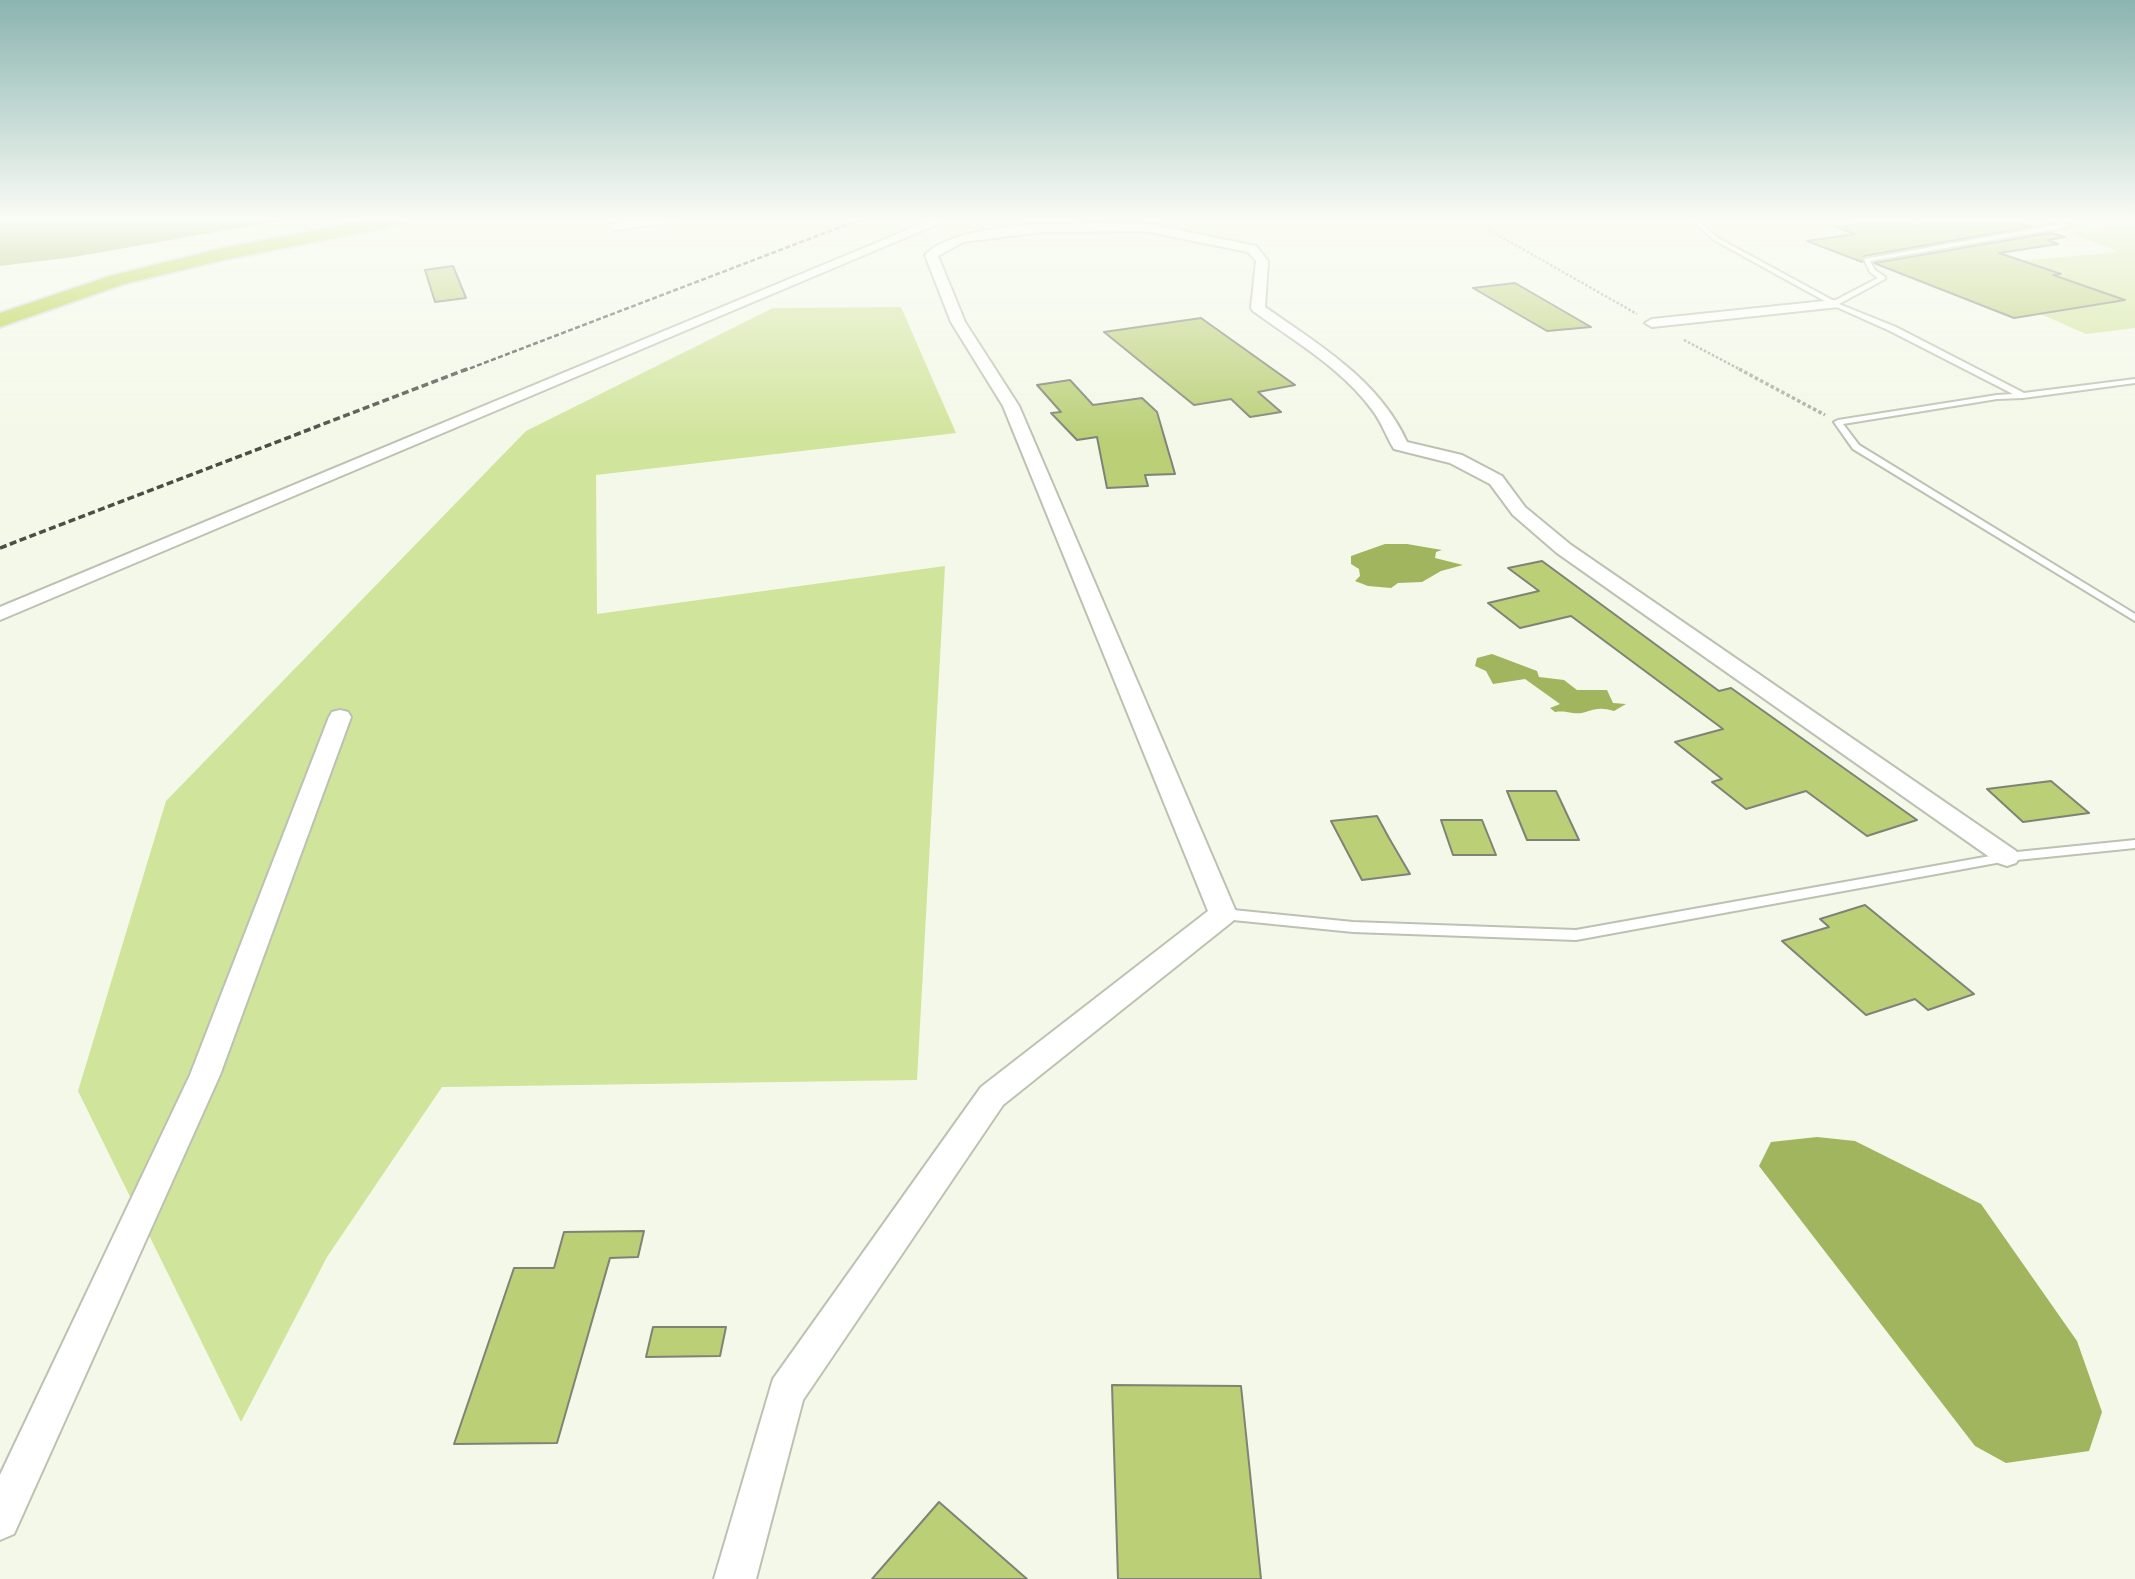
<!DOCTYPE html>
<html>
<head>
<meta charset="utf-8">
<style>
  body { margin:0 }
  canvas { display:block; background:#f3f8e8 }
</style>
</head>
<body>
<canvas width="2135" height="1579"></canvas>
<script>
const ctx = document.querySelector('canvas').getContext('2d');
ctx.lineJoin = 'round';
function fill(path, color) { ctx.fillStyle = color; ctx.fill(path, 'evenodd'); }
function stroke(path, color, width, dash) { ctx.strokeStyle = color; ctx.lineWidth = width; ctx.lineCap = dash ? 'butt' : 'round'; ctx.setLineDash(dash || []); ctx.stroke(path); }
fill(new Path2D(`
  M2135,227v101l-49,6 -150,-66 183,-16 -49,-19z
  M901,307l55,126 -360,42 1,139 348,-48 -28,514 -475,7 -115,170 -86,165 -163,-331 88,-290 360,-370 247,-123z`), '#d1e49b');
fill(new Path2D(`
  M0,218h295l-221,39 -74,9z
  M1385,544h22l35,6 -6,2 -1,6 28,7 -22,6 -19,11 -24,1 -7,5 -23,-2 -13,-5 5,-5 -1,-7 -8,-5v-8z
  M1492,654l45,17 2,6 25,3 13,10h30l6,13 13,1 -12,7c-21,-7 -26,4 -41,2 -7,-1 -10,-2 -18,-1l-5,-4 10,-4 -35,-25 -32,5 -7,-13 -11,-5 2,-8z
  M1817,1137l38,4 126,63 96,137 25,71 -13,39 -83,12 -31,-17 -216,-280 12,-24z`), '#a0b55d');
const building = new Path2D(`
  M1922,218h82l27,9 -167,29 -2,6 -55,-21 48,-7 -19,-7 58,-8 26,8z
  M2050,233l15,4 -17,3 10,4 -59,9 62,21 -8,1 72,25 -111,18 -140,-55z
  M453,266l13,32 -31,4 -10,-32z
  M1515,283l76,44 -44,4 -74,-43z
  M1201,318l94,67 -37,7 23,20 -31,5 -19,-18 -37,6 -90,-73z
  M1070,380l23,25 49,-7 15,14 18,62 -30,1 3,11 -41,2 -10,-51 -20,3 -26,-27 10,-1 -24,-27z
  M1542,561l177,130 12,-3 186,132 -50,16 -61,-45 -60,18 -34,-27 10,-3 -47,-37 48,-13 -152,-113 -51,12 -32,-25 51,-12 -31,-23z
  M2051,781l38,32 -66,9 -36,-33z
  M1507,791h49l23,49h-52z
  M1377,816l12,22 21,36 -48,6 -31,-59z
  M1441,820h41l14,35h-43z
  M1865,905l109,89 -46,16 -13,-11 -49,16 -84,-74 47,-14 -9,-8z
  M644,1231l-6,26 -28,1 -53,185 -103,1 60,-176h40l10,-36z
  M653,1327h73l-6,29 -74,1z
  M1112,1385l129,1 20,193h-143z
  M939,1502l88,77h-155z`);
fill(building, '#bacf76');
stroke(building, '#7f8375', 2);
const lane = new Path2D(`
  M1689,218h6l23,20 116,63 44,-23 -8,-6 -6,-13 197,-35 -17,-6h8l18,6 -2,3 -198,34 5,9 10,7v2l-46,25 57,23 128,66 111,-14v4l-112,15 -26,1 -154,25 16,21 276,169v7l-282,-172 -19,-27 4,-2 159,-25 16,-1 -123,-63 -58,-26 -118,-65z
  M2135,840v8l-128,13 -431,79 -223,-8 -130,-13 -5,-2 -2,-3 2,-3 5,-2 130,13 223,8 431,-77z`);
const street = new Path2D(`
  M649,218h31l-6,4 -59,8 -6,-4 6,-4z
  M936,218h16l-952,402v-13z
  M1145,223l111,23 12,15 -3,46c53,37 114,73 142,135l55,13 40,21 23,31 46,38 445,306 4,6 -4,6 -9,3 -9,-3 -441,-310 -44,-38 -23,-31 -40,-21 -56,-14c-8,-13 -12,-26 -21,-38 -30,-42 -79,-70 -120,-100l-2,-3 5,-47 -8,-9 -103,-21 -103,1 -79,10 -25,14 27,66 54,84 218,508 -4,7 -230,184 -200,295 -47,179h-42l59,-200 208,-292 227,-176 -205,-505 -52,-84 -26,-67c38,-38 167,-31 220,-32z
  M1834,300l5,1v6l-187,20 -7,-4 7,-4z
  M340,710l8,2 3,5 -131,358 -206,459 -14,6v-65l190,-400 139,-358 3,-5z`);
const highway = new Path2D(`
  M378,218h37l-9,6 -183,36 -99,24 -124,43v-14l110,-37 113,-28z`);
stroke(lane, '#bdc1b2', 4);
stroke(street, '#bdc1b2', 4);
stroke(highway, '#dadad9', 4);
stroke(new Path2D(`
  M1468,218l169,96
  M1684,340l59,31`), '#a9aca0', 2.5, [2.5, 2]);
stroke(new Path2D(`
  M1739,369l86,46`), '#a9aca0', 3.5, [3.5, 2.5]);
fill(lane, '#fff');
fill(street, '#fff');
fill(highway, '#b1ce37');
stroke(new Path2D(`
  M463,371l401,-153`), '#4b4d46', 2.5, [5, 2.5]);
stroke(new Path2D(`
  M0,548l467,-179`), '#4b4d46', 3.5, [7, 3.5]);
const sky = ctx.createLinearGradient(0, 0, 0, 439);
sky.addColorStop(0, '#8bb4b0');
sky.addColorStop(0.5, '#fafcf5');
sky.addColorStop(1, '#fafcf500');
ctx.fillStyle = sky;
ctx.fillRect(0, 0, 2135, 439);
</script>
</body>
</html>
